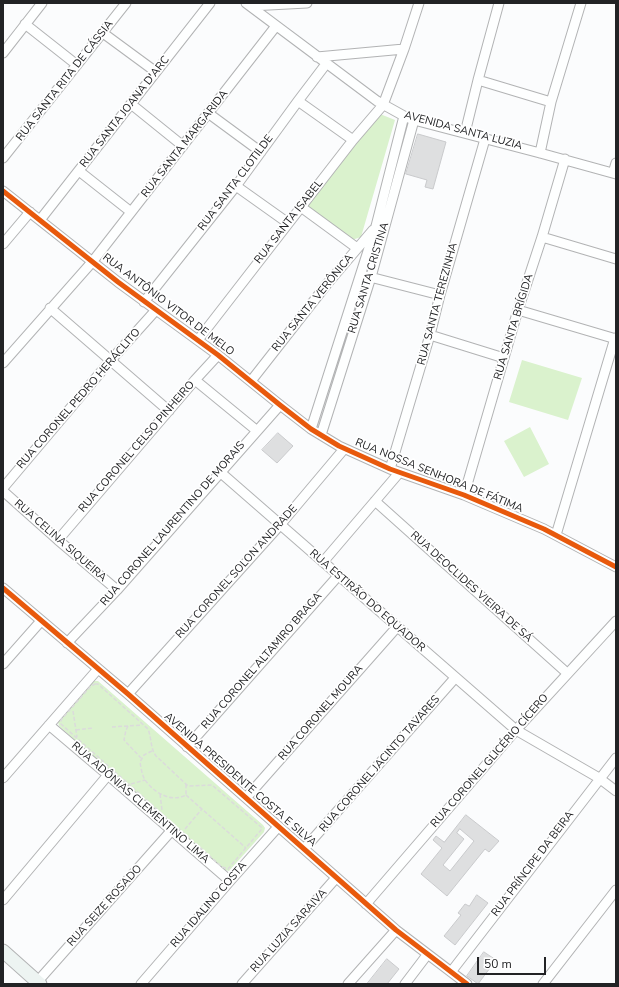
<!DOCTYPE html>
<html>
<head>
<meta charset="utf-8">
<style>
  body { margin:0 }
  #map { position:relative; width:619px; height:987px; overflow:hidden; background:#fbfcfd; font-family:"Nunito Sans",sans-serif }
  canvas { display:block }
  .frame { position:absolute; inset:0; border:4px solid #222325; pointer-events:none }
  .scale { position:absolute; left:477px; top:957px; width:69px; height:18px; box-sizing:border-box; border:2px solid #222325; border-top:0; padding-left:5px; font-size:12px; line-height:14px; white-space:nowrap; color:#222325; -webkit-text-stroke:3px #fff; paint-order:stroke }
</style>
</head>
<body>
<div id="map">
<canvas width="619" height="987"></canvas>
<div class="frame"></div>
<div class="scale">50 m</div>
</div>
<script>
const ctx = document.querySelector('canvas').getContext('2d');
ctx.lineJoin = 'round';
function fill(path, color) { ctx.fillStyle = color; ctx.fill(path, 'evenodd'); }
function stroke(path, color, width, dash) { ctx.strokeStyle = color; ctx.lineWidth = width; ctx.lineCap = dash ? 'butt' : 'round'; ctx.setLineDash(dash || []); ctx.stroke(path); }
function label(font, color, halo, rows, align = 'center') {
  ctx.font = font + ' "Nunito Sans",sans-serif'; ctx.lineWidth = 3.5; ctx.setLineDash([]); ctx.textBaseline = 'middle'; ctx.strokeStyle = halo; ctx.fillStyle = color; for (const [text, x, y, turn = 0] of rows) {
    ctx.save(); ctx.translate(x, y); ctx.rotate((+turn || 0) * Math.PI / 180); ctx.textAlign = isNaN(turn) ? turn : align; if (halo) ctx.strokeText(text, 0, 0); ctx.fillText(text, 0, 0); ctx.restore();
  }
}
fill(new Path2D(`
  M380,114l15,6 -34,117 -9,3 -46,-34z
  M522,360l60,18 -14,42 -59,-18z
  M530,427l19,37 -25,13 -20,-36z
  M94,681h4l165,144 2,3 -1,4 -35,39 -8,-2 -162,-143 -1,-4 31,-38z`), '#daf2cd');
const building = new Path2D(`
  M418,134l28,8 -13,47 -8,-2 2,-7 -21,-6z
  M278,433l15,13 -16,17 -15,-13z
  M466,815l33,26 -10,11 -4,-3 -38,47 -26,-22 21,-26 -9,-8 3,-4 8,6zM460,829l14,12 -24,30 -7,-6 21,-26 -7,-6z
  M477,895l11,8 -33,42 -11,-9 17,-21 -3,-2 7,-9 4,2z
  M484,952l12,8 -18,24 -11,-8z
  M387,959l12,10 -12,15h-20z`);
fill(building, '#dedfe0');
stroke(building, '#c9cacc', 1);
const street = new Path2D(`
  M246,3l131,98 27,15 10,4 126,33 76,21
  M250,6l57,-3
  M25,24l52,41
  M103,33l53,39
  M3,53l39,-50
  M317,57l87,-8
  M478,80l73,22
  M298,101l55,39
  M131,104l52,42
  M208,113l53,39
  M465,133l13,-53 21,-77
  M540,153l11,-51 30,-99
  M3,158l123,-155
  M79,171l52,41
  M613,173l3,-10
  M236,186l52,37
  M3,191l115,91 100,73 62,50 31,24 28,17 51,23 74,26 80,34 72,38
  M301,207l56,41
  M40,220l170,-217
  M542,237l74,22
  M3,244l27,-32
  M366,276l74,19
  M144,302l92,-116 62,-85 28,-37
  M50,308l119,103
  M518,310l98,29
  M430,335l74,23
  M198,340l155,-200 30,-35 21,-56 15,-46
  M3,363l90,-102 183,-235
  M195,380l61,50
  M251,381l76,-97 46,-54
  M311,429l65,-203 28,-110
  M321,435l50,-158 43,-157
  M390,469l40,-134 10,-40 45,-156
  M220,472l296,258 83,48 17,13
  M3,488l108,-128 45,-50
  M3,491l55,49 59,50
  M464,495l54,-185 24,-73 23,-78
  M375,501l192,172
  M556,535l59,-197
  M58,540l137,-160 23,-25
  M323,562l76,-89
  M3,588l125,106 268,236 71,54
  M67,643l50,-53 163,-185
  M3,664l38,-43
  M128,694l152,-169 64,-76
  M49,725l59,50 122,106
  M187,747l151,-171
  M3,778l95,-109
  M246,798l151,-171
  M304,849l151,-171
  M3,900l105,-125
  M366,904l150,-174 100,-109
  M451,972l165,-214
  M38,981l134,-151
  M141,984l89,-103 48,-54
  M242,984l94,-106
  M348,984l48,-54
  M405,984l22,-29
  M543,984l73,-94`);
const secondary = new Path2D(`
  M3,951l37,33`);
stroke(street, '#b2b3b4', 11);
stroke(secondary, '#b2b3b4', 15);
stroke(new Path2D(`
  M95,684h3l50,45c4,10 2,19 8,27l32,30 24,-1 49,42 1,1 -1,2 -33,39 -6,-2 -161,-143v-4l30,-34z
  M73,711l4,26
  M128,726l-2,4 -2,10 17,18
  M112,727l30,-2
  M76,730l17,-2
  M152,751l-8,4 -4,7c1,6 2,13 5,18 9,13 27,23 41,15v-11
  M131,784l14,-4
  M160,794l2,16
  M186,795l60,53
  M185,829l17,-20`), '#dbdbdb', 1.5, [4, 2]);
stroke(street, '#feffff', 9);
stroke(secondary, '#edf4f2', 13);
stroke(new Path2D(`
  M3,191l115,91 100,73 62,50 31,24 28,17 51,23 74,26 80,34 72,38
  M3,588l125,106 268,236 71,54`), '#e8590c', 5);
label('11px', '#222325', '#fff', [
  ["RUA SANTA RITA DE CÁSSIA",65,81,-52],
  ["RUA SANTA JOANA D'ARC",125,112,-52],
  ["AVENIDA SANTA LUZIA",463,131,15],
  ["RUA SANTA MARGARIDA",185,144,-52],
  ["RUA SANTA CLOTILDE",236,183,-53],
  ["RUA SANTA ISABEL",289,222,-52],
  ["RUA SANTA CRISTINA",369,278,-73],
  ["RUA SANTA VERÔNICA",313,303,-51],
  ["RUA SANTA TEREZINHA",438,304,-75],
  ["RUA ANTÔNIO VITOR DE MELO",168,305,37],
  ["RUA SANTA BRÍGIDA",514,327,-73],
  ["RUA CORONEL PEDRO HERÁCLITO",79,399,-49],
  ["RUA CORONEL CELSO PINHEIRO",137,447,-49],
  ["RUA NOSSA SENHORA DE FÁTIMA",439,476,22],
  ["RUA CORONEL LAURENTINO DE MORAIS",173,524,-49],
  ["RUA CELINA SIQUEIRA",60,541,41],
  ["RUA CORONEL SOLON ANDRADE",237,572,-48],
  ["RUA DEOCLIDES VIEIRA DE SÁ",471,587,42],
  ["RUA ESTIRÃO DO EQUADOR",367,601,41],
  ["RUA CORONEL ALTAMIRO BRAGA",262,661,-49],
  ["RUA CORONEL MOURA",321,713,-49],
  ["RUA CORONEL GLICÉRIO CÍCERO",490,761,-49],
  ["RUA CORONEL JACINTO TAVARES",380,764,-49],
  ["AVENIDA PRESIDENTE COSTA E SILVA",240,780,41],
  ["RUA ADÔNIAS CLEMENTINO LIMA",140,803,41],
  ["RUA PRÍNCIPE DA BEIRA",533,864,-53],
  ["RUA IDALINO COSTA",209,905,-49],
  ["RUA SEIZE ROSADO",105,906,-48],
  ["RUA LUZIA SARAIVA",289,931,-48]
]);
</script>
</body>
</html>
